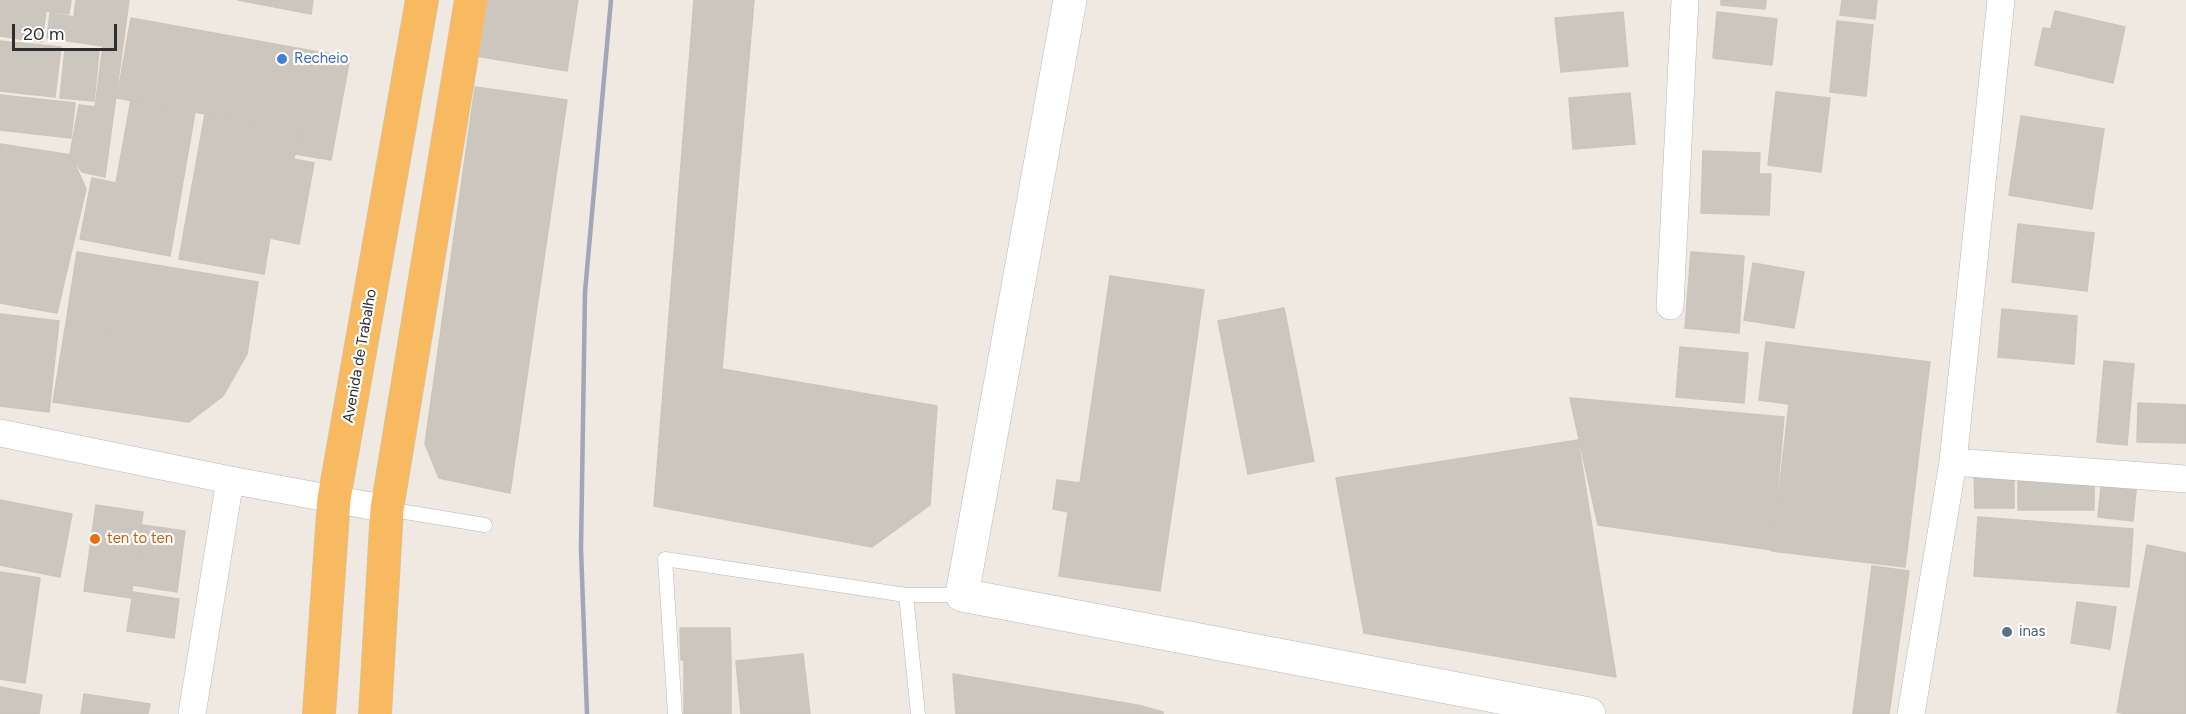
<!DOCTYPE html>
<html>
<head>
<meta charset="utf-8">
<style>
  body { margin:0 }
  #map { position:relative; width:2186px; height:714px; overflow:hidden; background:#efe9e1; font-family:Figtree,sans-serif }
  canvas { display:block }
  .scale { position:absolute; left:12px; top:24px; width:105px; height:27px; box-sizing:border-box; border:3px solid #2e2e2e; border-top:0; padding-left:8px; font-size:18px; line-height:21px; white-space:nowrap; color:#2e2e2e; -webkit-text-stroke:4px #fff; paint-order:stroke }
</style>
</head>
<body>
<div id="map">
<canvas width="2186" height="714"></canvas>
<div class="scale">20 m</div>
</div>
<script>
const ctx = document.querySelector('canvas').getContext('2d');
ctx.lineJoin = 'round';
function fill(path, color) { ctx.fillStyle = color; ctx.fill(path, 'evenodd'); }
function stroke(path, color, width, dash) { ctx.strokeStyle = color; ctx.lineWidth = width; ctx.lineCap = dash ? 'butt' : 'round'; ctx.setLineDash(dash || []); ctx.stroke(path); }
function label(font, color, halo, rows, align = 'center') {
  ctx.font = font + ' Figtree,sans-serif'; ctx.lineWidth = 4.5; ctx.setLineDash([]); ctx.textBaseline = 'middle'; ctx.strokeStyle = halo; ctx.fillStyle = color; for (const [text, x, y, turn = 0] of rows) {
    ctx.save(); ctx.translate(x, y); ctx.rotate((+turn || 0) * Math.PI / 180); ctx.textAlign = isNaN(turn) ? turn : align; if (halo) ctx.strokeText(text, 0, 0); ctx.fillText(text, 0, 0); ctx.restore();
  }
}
const building = new Path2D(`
  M0,0h71l-2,14 -23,-3 -4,31 -42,-6z
  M76,0h53l-24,177 -23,-5 -12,-18 9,-49 16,2 8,-61 -56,-8 3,-25 24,4z
  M238,0h75l-2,14z
  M485,0h93l-11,71 -91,-15z
  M694,0h60l-32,369 215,37 -7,99 -58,42 -218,-41z
  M1721,0h45l-1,9 -44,-4z
  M1842,0h35l-2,19 -35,-4z
  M2055,11l70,16 -12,56 -78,-18 8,-37 8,1z
  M1623,12l5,54 -67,6 -6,-54z
  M1717,12l60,7 -5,46 -59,-7z
  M131,18l182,33 -14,80 -182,-33z
  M1837,21l36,4 -7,71 -36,-4z
  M0,41l61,6 -6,50 -55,-6z
  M65,49l34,3 -5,49 -34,-3z
  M313,51l37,6 -19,103 -36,-6z
  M475,87l92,13 -57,393 -71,-15 -14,-34z
  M1776,92l54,6 -9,74 -53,-7z
  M1630,93l5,51 -62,5 -4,-51z
  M0,95l75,8 -4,35 -71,-8z
  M131,100l64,12 -25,144 -90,-17 12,-61 24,5z
  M205,114l94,17 -5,28 20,4 -15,81 -29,-6 -6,36 -85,-15z
  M2021,116l83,13 -12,80 -83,-14z
  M0,144l71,11 15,34 -29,124 -57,-10z
  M1703,151l57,2 -1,21h12l-2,41 -68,-2z
  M2018,224l76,9 -7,58 -75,-9z
  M77,252l181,30 -11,72 -181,-31z
  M1691,252l53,4 -5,77 -54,-5z
  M1753,263l51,9 -10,56 -50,-8z
  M1110,276l94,14 -23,159 -94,-14z
  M1284,308l30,153 -66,13 -30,-153z
  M2002,309l75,7 -3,48 -76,-7z
  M0,314l59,7 -10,91 -49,-6z
  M66,323l181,31 -24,42 -34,26 -136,-20z
  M1766,342l164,20 -25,205 -133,-16 17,-147 -30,-4z
  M1680,347l68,6 -4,50 -68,-6z
  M2104,361l30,3 -7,81 -30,-3z
  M1570,398l214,19 -12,133 -174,-25z
  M2138,403l48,2v38l-49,-1z
  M1087,435l94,14 -21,142 -101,-15 9,-64 -15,-3 4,-29 23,3z
  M1578,440l38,237 -252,-44 -28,-155z
  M1974,471h40v37h-39z
  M2018,474l76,1v35h-76z
  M2102,477l35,4 -4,40 -35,-4z
  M0,500l72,14 -12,63 -60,-12z
  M96,505l47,7 -12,86 -47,-7z
  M1978,517l155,12 -4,58 -155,-11z
  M142,525l43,6 -8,61 -44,-7z
  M2147,545l39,8v161h-57l-12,-2z
  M1872,566l37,5 -20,143h-36z
  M0,572l40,6 -15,105 -25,-4z
  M133,592l46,7 -5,39 -47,-7z
  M2077,602l39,5 -6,42 -39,-6z
  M680,628h50l1,32h-50z
  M803,654l7,60h-69l-5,-53z
  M684,660h47v54h-47z
  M953,674l184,31 1,9h-182z
  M0,687l42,8 -3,19h-39z
  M84,694l66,10 -2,10h-67z
  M1138,705l25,7v2h-24z`);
fill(building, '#cbc7bf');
stroke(building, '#cbc5ba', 1.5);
const service = new Path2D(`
  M387,509l98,16
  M906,595l12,119
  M675,714l-10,-155 241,36h56`);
const minor = new Path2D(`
  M1670,306l15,-306
  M0,433l230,47 157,29
  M1953,462l233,17
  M192,714l38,-234
  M1911,714l42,-252 48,-462`);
const tertiary = new Path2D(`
  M1070,0l-108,595 627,119`);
const trunk = new Path2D(`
  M319,714l15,-215 88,-499
  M375,714l12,-205 84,-509`);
stroke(service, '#b4b7c1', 15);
stroke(minor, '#b4b7c1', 28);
stroke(tertiary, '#b4b7c1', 34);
stroke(trunk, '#c9c9c9', 34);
stroke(service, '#fff', 14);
stroke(minor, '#fff', 27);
stroke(tertiary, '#fff', 33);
stroke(trunk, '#f8ba60', 33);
stroke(new Path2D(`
  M587,714l-6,-165 4,-257 26,-292`), '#a3a6b8', 4.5);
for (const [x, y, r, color] of [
  [282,59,6,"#3f7fe0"],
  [95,539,6,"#e8710a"],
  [2007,632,6,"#5c6f8a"]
]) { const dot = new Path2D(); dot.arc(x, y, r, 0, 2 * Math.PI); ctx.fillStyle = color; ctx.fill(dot); stroke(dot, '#fff', 2); }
label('15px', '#366cbe', '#fff', [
  ["Recheio",294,59]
], 'left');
label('15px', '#2e2e2e', '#fff', [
  ["Avenida de Trabalho",360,356,-80]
]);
label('15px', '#c56008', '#fff', [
  ["ten to ten",107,539]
], 'left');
label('15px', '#4e5e75', '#fff', [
  ["inas",2019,632]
], 'left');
</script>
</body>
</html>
